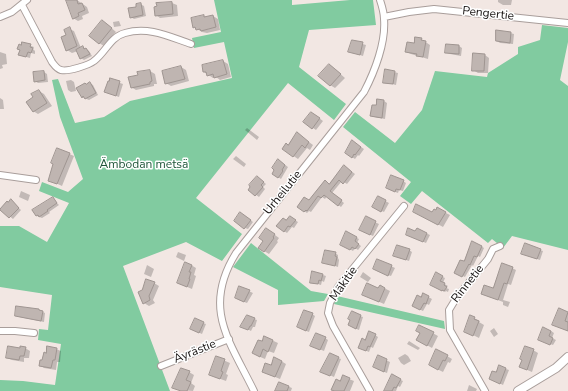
<!DOCTYPE html>
<html>
<head>
<meta charset="utf-8">
<style>
  body { margin:0 }
  canvas { display:block; background:#f2e7e3 }
</style>
</head>
<body>
<canvas width="568" height="391"></canvas>
<script>
const ctx = document.querySelector('canvas').getContext('2d');
ctx.lineJoin = 'round';
function fill(path, color) { ctx.fillStyle = color; ctx.fill(path, 'evenodd'); }
function stroke(path, color, width, dash) { ctx.strokeStyle = color; ctx.lineWidth = width; ctx.lineCap = dash ? 'butt' : 'round'; ctx.setLineDash(dash || []); ctx.stroke(path); }
function label(font, color, halo, rows, align = 'center') {
  ctx.font = font + ' "Nunito Sans",sans-serif'; ctx.lineWidth = 3; ctx.setLineDash([]); ctx.textBaseline = 'middle'; ctx.strokeStyle = halo; ctx.fillStyle = color; for (const [text, x, y, turn = 0] of rows) {
    ctx.save(); ctx.translate(x, y); ctx.rotate((+turn || 0) * Math.PI / 180); ctx.textAlign = isNaN(turn) ? turn : align; if (halo) ctx.strokeText(text, 0, 0); ctx.fillText(text, 0, 0); ctx.restore();
  }
}
fill(new Path2D(`
  M214,0h78v5l58,-5h23l3,25 -67,5 -10,37 47,37 -12,16 -46,-37 -92,115 46,36 -20,27 -36,-19 -63,24 47,125h-170v-11l23,1 32,4 6,-41 -23,-4 1,-11 9,1 4,-35 -52,-8v-61h19l28,16 22,-39 -30,-12 3,-9 26,10 15,-13 -23,-62 -8,-37 6,-1 17,44 29,-6 26,-16 102,-23 -8,-36 -30,6 -2,-10 29,-6z
  M542,25l26,3v14l-8,38 8,6v164l-56,-14 -9,12 -11,-9 -4,4 -66,-52 -11,13 -11,-8 11,-14 -68,-55 12,-15 40,31 27,-33 13,-39 52,6 1,-4 30,-19v-7l22,-7z
  M251,243l60,48 17,3 -4,7 -46,4v-15l-45,-23z
  M337,296l107,25 1,8 -111,-25z`), '#81cba0');
fill(new Path2D(`
  M67,0h10l10,7 2,6 -7,3 1,3 -5,2 -5,-3z
  M498,0h14l-1,5h-8l-5,-3z
  M172,3l5,2 1,11 -18,2 -4,-3z
  M140,4l4,2 2,10 -12,3 -3,-2z
  M204,16l2,2 7,-2 5,3 2,11 -13,3 -5,-1 -8,-5z
  M119,21l2,5 -7,1 -1,-5z
  M107,24l9,8 -12,14 -5,-3z
  M69,29l5,2 7,17 2,-1 6,4 3,5 -8,4 -3,-2 -3,-7 -6,2 -5,-3v-15z
  M510,33l4,1 -1,10 -13,-1 -3,-2z
  M415,38l6,1 9,6 -2,14 -17,-5 -5,-2 8,-8z
  M352,41l14,4 -3,11 -13,-4z
  M23,43l11,4 -1,2 2,2v3l-4,-1 -1,5 -11,-3z
  M459,46l3,2 -1,8 -11,-2 -3,-1z
  M0,52l6,2 1,10 -5,1 1,3 -3,1z
  M485,55l4,3 -1,15h-10l-5,-3z
  M223,61l5,3 3,13 -11,3 -4,-3 -3,1 -9,-6z
  M330,65l15,13 -10,10 -5,-3z
  M181,67l5,3 3,11 -18,5 -5,-3z
  M386,70l12,3 -2,12 -12,-3z
  M150,71l5,3 2,10h-3v2l-18,4 -5,-3z
  M44,72l3,2 1,8 -10,1 -3,-2z
  M71,80l3,2 2,9 -5,1 -3,-2 -2,-9z
  M111,80l12,4 -4,13 -11,-4z
  M90,83l3,2 5,10 -9,5 -7,-3z
  M39,91l5,3 8,12 -14,8 -5,-3 2,-13z
  M0,98l3,2 1,9h-4z
  M384,101l3,2 -2,16 -11,-2 -3,-1 6,-9z
  M315,115l8,6 -7,9 -12,-8z
  M247,128l12,9 -2,3 -12,-10z
  M302,137l11,8 -3,5 -3,-2 -9,11 -15,-10z
  M352,141l12,8 -5,7 -1,-1 -3,4 -3,-2 -2,-11 -1,-1z
  M58,149l16,7 -12,30 -13,-6z
  M236,156l10,8 -2,3 -11,-8z
  M281,162l7,5 -7,12 -3,-2z
  M347,168l8,6 -8,10 -5,-3 -10,12 12,10 -3,4 -14,-11 -2,3 -3,-2 -11,15 -2,-1 -2,2 -9,-6 12,-6 18,-18 2,2z
  M260,179l6,5 -3,3 2,2 -6,8 -10,-7z
  M403,181l3,2 -3,8 -4,-1 -1,3 -8,-3z
  M21,191l9,4 -2,6 -9,-4z
  M378,197l11,6 -5,9 -11,-5z
  M53,199l6,6 -10,7 1,1 -8,5 -5,-2 -3,-6z
  M11,201l10,9 -8,9 -12,-10z
  M438,209l12,6 -7,12 -29,-16 18,3 4,-3z
  M244,215l9,7 -5,7 -3,-1z
  M366,218l13,6 -6,12 -13,-6z
  M293,219l5,3 -4,6 -2,-1 -5,6 -3,-2 3,-10z
  M417,229l13,6 -4,8 -16,-7 6,-3z
  M271,232l8,6 -2,3 1,1 -9,12 -10,-6z
  M347,233l12,6 -2,4 4,3 -3,4 -3,-2 -2,3 -12,-7z
  M481,246l3,2 -4,9 -2,-1 -5,10 -1,-1 -7,12 -7,-3 6,-11z
  M409,250l3,2 -3,9 -12,-4z
  M540,250l3,1 -3,9 -15,-5z
  M178,252l8,3 -2,6 -8,-4z
  M335,253l3,2v3l1,2 -1,7 -15,-5z
  M378,260l17,8 -4,8 -14,-5z
  M147,265l7,4 -3,8 -7,-3z
  M191,265l5,3 -2,7 2,1 -4,13 -14,-6z
  M512,268l4,2 -5,15 -3,-1 -5,16 7,2 -2,5 -5,-2v-3l-21,-8 12,-5z
  M363,272l8,6 -3,4 -8,-5z
  M436,274l9,4 -2,5 5,3 -2,2 3,1 -1,3 -2,-1 -1,1 -14,-7z
  M323,275l3,1 -2,6 -2,-1 -1,4 -10,-3z
  M154,283l5,3 -6,14 2,3 -6,3 -5,-3z
  M380,286l10,5 -6,13 -16,-7 11,-8z
  M240,287l13,6 -6,10 -8,-3z
  M423,294l9,5 -3,6 -2,-1 -4,7 -10,-5 9,-8z
  M39,310l6,3 -1,9 -25,-5 -3,-2z
  M559,310l9,3v18l-10,-4z
  M312,314l3,2 -6,16 -8,-3z
  M360,316l3,1 -4,13 -7,-3z
  M470,316l10,5 -1,1 5,3 -5,13 -10,-5z
  M244,319h10l3,1 -2,7h-2l-2,4 -9,-5z
  M203,323l3,1 -4,10 -11,-5z
  M420,326l18,10 -6,12 -14,-8 3,-7z
  M494,328l4,6 -4,3 -4,-6z
  M551,331l3,2 -2,5 4,2 -3,5 -11,-4z
  M375,335l3,2 -5,11 -2,-1 -2,5 -7,-3 3,-8z
  M265,337l13,6 -4,10 -6,-2 -3,8 -7,-3z
  M325,338l3,2 -4,11 -10,-4z
  M409,341l11,7 -2,2 -11,-6z
  M25,348l5,3 -1,7h-5v4l-12,-2 -5,-2 14,-9z
  M56,349l5,2 -1,11h-3l-1,8 -12,-2 -4,-3 7,-11z
  M533,350l5,3 -6,19 -7,-3z
  M405,354l3,2 3,5 -7,4 -3,-2 -3,-5z
  M447,356l5,3 -2,4 -2,-1 -5,10 -8,-4z
  M216,357l14,6 -4,11 2,1 -2,6 -11,-4z
  M379,357l11,5 -3,11 -10,-4z
  M338,358l3,1 -7,18 -9,-4z
  M281,361l5,3 -6,15 -12,-5 3,-7z
  M506,369l3,1 -6,15 -10,-5 3,-7z
  M189,372l5,3 -3,8 4,3 -2,5 -14,-1z
  M392,376l11,5 -3,6 -2,-1 -2,5h-8z
  M349,379l5,2 -4,10h-14l4,-8z
  M280,383l12,5 -1,3h-13z
  M469,385l8,4 -1,2h-9z`), '#0003');
const building = new Path2D(`
  M66,0h11l1,4 4,-1 3,7 -7,3 1,3 -6,3z
  M172,2l1,12 -18,2 -1,-9 3,-1 -1,-3z
  M141,3l2,12 -13,3 -2,-10 8,-1v-3z
  M204,15v2l9,-2 3,12 -15,4 -1,-2 -4,1 -1,-3 -2,1 -2,-10z
  M102,20l10,8 -13,16 -10,-8z
  M70,27l7,19 -11,5 -5,-14 5,-2 -2,-5z
  M496,30l15,2 -1,11 -14,-2z
  M415,37l7,1 -1,2 5,1 -3,16 -7,-1 1,-2 -12,-2 2,-10 7,1z
  M352,40l11,2 -3,13 -12,-3z
  M22,42l9,2 -1,3 3,1 -2,5 -3,-1 -2,5 -8,-2 2,-5 -3,-1 2,-5 2,1z
  M446,44l13,1v9l-14,-1z
  M83,46l1,3 2,-1 4,6 -10,5 -4,-9z
  M473,53l12,1 -1,17h-12z
  M223,60l4,14 -13,4 -1,-4 -6,2 -1,-4h-3l-1,-7z
  M329,64l12,10 -11,12 -12,-10z
  M181,66l4,13 -20,5 -3,-13z
  M385,69l10,2 -2,13 -10,-1z
  M150,70l2,11 -2,1v2l-19,4 -3,-11 10,-2 -1,-3z
  M44,71l1,9 -11,2 -1,-10z
  M110,78l10,3 -4,15 -12,-4 4,-11h1z
  M90,82l6,11 -11,6 -2,-3 -1,2 -6,-10 9,-5 1,1z
  M39,90l8,13 -14,9 -7,-10 7,-5 -2,-3z
  M377,99l7,1 -2,18 -12,-2 2,-11h4z
  M311,112l9,6 -8,11 -9,-7z
  M297,132l12,10 -4,6 -3,-3 -9,12 -11,-8 4,-6 2,2z
  M352,140l9,7 -6,8 -1,-1 -2,4 -7,-5z
  M57,148l13,5 -13,31 -9,-3 5,-17 -2,-1z
  M278,159l7,6 -3,5 1,1 -5,7 -6,-4 2,-4 -2,-2z
  M344,165l8,7 -9,12 -4,-4 -9,11 12,9 -4,6 -14,-11 -3,3 -3,-2 -11,15 -1,-1 -2,2 -7,-5 7,-10 5,3 16,-20 4,4z
  M391,175l13,5 -4,10 -4,-1 -1,3 -9,-4z
  M257,176l7,6 -3,3 2,2 -8,9 -7,-6 2,-3 -1,-2z
  M378,196l8,4 -5,12 -9,-5z
  M53,197l4,6 -10,7 1,1 -9,6 -1,-2 -2,1 -4,-6z
  M11,199l8,9 -10,10 -9,-8v-1l7,-8 1,1z
  M416,204l16,8 2,-3 2,1 1,-3 9,5 -8,13 -25,-13z
  M240,212l11,8 -7,9 -10,-8z
  M290,216l6,4 -6,7 -2,-1 -4,6 -8,-6 7,-8 3,2z
  M366,216l10,5 -6,14 -11,-5z
  M266,228l9,6 -2,3 1,1 -10,14 -6,-4 5,-7 -4,-3z
  M408,228l7,3 2,-3 10,5 -4,9 -17,-7z
  M346,231l11,6 -2,4 4,3 -4,5 -3,-2 -2,3 -10,-5z
  M472,241l10,5 -5,11 -3,-1 -4,9 -1,-1 -7,13 -8,-4 6,-13 4,1z
  M525,243l16,6 -4,10 -16,-5z
  M397,245l13,4 -4,11 -13,-4z
  M325,250l11,2 -1,4 2,1 -2,9 -13,-3z
  M377,259l15,6 -4,11 -15,-7z
  M185,262l7,3 -3,7h2l-2,7h1l-3,8 -10,-4z
  M502,263l11,4 -6,17 -3,-1 -6,17 -17,-6 3,-9 9,3z
  M312,271l11,3 -2,7 -2,-1 -1,4 -8,-1z
  M436,272l7,4 -3,5 5,2 -1,2 3,2 -3,4 -2,-1v1l-12,-6z
  M146,279l9,3 -6,14 1,4 -7,4 -5,-12 4,-2z
  M367,283l11,5 2,-3 5,3 -6,14 -17,-7z
  M239,286l11,4 -6,12 -9,-4z
  M423,293l6,3 -3,8 -2,-1 -4,7 -8,-4 5,-11 4,2z
  M16,306l23,3v1l4,1 -2,10 -26,-5z
  M559,308l9,4 -3,9 3,1v9l-16,-6z
  M304,310l9,3 -7,18 -9,-4z
  M352,311l9,4 -5,14 -8,-4 2,-5 -2,-1z
  M247,315l8,3 -4,8h-1l-2,4 -8,-3z
  M470,315l5,2 -1,2 5,2 -6,15 -9,-4z
  M195,318l9,4 -5,11 -9,-4z
  M419,325l15,7 -7,14 -11,-6 4,-7 -4,-2z
  M543,327l8,4 -2,5 4,2 -3,7 -12,-5z
  M369,331l7,3 -6,13 -2,-1 -2,5 -8,-3 4,-10 3,2z
  M316,333l10,4 -6,13 -10,-4z
  M264,336l9,4 -5,12 -5,-3 -3,8 -8,-4 6,-13 4,1z
  M8,346l12,2v-2l6,1 -2,9h-4l-1,4 -13,-2z
  M47,346l10,2 -2,12h-2l-2,8 -12,-2 1,-6h2l2,-8 2,1z
  M525,346l9,3 -7,21 -8,-3 3,-7 -2,-1z
  M436,349l12,6 -3,6 -2,-1 -5,10 -9,-5z
  M330,353l9,4 -9,19 -10,-4z
  M378,355l9,4 -3,13 -11,-5z
  M216,356l9,3 -4,12 2,1 -3,7 -11,-4z
  M274,357l8,4 -7,16 -13,-5 3,-9 6,2z
  M499,365l7,3 -6,16 -11,-5 3,-8 4,1z
  M181,368l9,3 -4,9 5,2 -4,9h-6l-9,-3z
  M392,374l9,5 -5,9 -2,-1 -2,4h-8z
  M343,375l7,3 -6,13h-9l-4,-1 5,-11 4,2z
  M279,382l10,4 -2,5h-12z`);
fill(building, '#bfb5b1');
stroke(building, '#9f9591', 1);
const minor = new Path2D(`
  M22,5l30,57c3,4 5,7 9,8 7,2 28,-5 33,-9 12,-9 16,-24 31,-28 24,-7 45,4 66,11
  M0,17l12,-5 15,-12
  M384,17l25,-5 25,-3 134,14
  M0,175l36,5
  M0,331h15l19,2
  M161,366l68,-27
  M254,391c-25,-51 -52,-83 -18,-138l128,-161c11,-21 22,-50 20,-73 0,-7 -2,-13 -4,-19
  M370,391l-37,-65 -5,-13 2,-10 8,-16 66,-81
  M485,391l-35,-61 -1,-20 8,-13 31,-38 5,-10 7,-3`);
const tertiary = new Path2D(`
  M518,391l38,-23 12,-11`);
stroke(minor, '#a99e9b', 8);
stroke(tertiary, '#a99e9b', 10);
stroke(minor, '#fff', 6);
stroke(tertiary, '#fff', 8);
label('12px', '#171312', '#fff', [
  ["Pengertie",488,14,6],
  ["Urheilutie",283,193,-51],
  ["Mäkitie",344,284,-55],
  ["Rinnetie",468,284,-52],
  ["Äyrästie",195,352,-22]
]);
label('12px', '#1f5639', '#fff', [
  ["Ämbodan metsä",144,165]
]);
</script>
</body>
</html>
